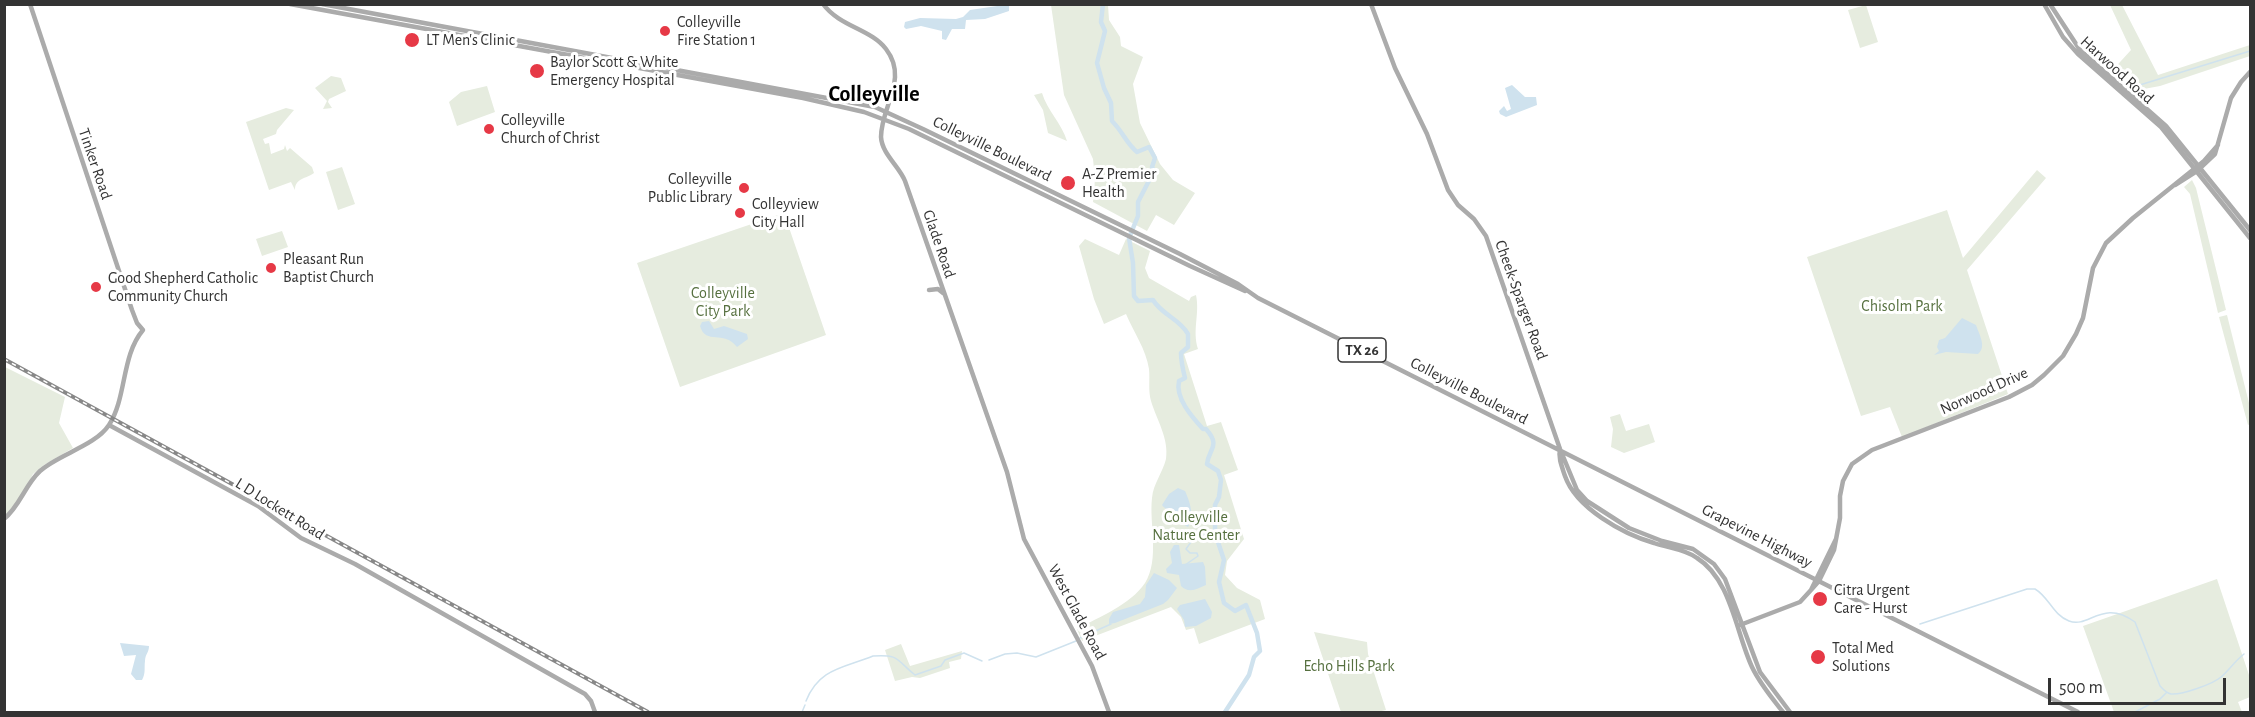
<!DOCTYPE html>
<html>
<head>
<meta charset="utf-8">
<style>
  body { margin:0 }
  #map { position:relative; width:2255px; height:717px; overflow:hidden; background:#fff; font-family:"Alegreya Sans",sans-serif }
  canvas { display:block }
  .frame { position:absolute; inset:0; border:6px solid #333; pointer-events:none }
  .scale { position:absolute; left:2048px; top:678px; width:178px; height:27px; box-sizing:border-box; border:3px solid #333; border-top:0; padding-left:8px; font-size:18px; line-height:21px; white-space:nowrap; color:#333; -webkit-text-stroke:4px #fff; paint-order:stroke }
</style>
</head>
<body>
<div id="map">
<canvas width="2255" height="717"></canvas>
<div class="frame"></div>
<div class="scale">500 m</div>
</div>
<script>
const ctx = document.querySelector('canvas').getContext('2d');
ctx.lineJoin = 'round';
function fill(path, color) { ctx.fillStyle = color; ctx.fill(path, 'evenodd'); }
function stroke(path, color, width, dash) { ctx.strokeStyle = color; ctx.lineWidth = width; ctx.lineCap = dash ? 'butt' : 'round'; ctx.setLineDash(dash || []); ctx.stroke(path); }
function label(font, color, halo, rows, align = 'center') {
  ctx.font = font + ' "Alegreya Sans",sans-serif'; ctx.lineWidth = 6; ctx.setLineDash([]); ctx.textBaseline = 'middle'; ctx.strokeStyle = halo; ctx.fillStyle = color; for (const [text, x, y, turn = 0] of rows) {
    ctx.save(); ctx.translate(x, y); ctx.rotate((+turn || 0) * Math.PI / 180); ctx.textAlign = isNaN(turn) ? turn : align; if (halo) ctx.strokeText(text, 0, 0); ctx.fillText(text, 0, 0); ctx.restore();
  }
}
fill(new Path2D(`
  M1051,5h57l1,15 11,17 1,9 22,11 -10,27 7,39 20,41 13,16 22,13 -21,32 -18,-10 -9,16 -54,-29 2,-23 -2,-20 -29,-64z
  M1866,5l12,37 -18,6 -12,-38z
  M2110,5h12l36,70 92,-30v11l-90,30 -27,5 -23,-18 21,-23z
  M331,76l10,2 5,13 -17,8 -1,3 4,6 -9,1 4,-8 -12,-13z
  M487,86l8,26 -38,14 -8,-24 12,-10z
  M1042,93c5,17 20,31 25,48l-19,-8 -5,-23 -9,-15z
  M286,108l8,2 -17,20 -1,4 -13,5 2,5 4,-1 2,11 13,-5 1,-4 2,6 3,-3 22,19 2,6c-8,6 -19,5 -19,17l-4,-8 -22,8 -23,-68z
  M342,167l13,37 -17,6 -12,-38z
  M2037,170l9,8 -79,92 41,124 -106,43 -12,-30 -29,9 -54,-159 140,-47 16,48z
  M2192,180l4,8 30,122 -8,3 -28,-119 -6,-7z
  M784,213l42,122 -146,52 -43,-124z
  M282,231l6,16 -26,9 -6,-17z
  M1085,239l34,16 7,-16 24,12 -5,17 4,10 40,23 2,-4 5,-2c4,19 -4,35 2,54l-14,5 23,72 14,-4 17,48 -14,5 20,64 -17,22 -2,14 12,13 23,12 5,19 -66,25 -5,-16 -8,2 -5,-13 -10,-10 -89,34 -5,-12c22,-12 53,-24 68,-46 15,-24 4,-59 7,-85 1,-14 11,-26 14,-39 3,-21 -9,-38 -15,-58 -3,-10 -1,-21 -2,-32 -3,-20 -15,-36 -23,-55l-22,10 -10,-25 -15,-53z
  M2227,315l23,92v17l-2,1 -29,-108z
  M5,367l60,30 -6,26 14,25 -29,17 -11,9 -9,18 -19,25z
  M1620,414l6,17 23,-7 6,18 -31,11 -13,-6 2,-18 -3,-12z
  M2217,579l33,99v19l-12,5 4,10h-128l-31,-86z
  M1314,632l53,10 1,12 18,56 -9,2h-36z
  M901,644l9,22 52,-15 -1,8 -12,3 1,6 -30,10 -8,-1 -17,4 -10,-31z`), '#e6ecdf');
fill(new Path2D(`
  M1004,5l5,1v5l-24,8 -19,1 -1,9h-13l-6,11 -4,-1v-8l-21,-5 -15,3 -2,-2 1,-5 15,-4 36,1 7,-2 7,-7z
  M1512,85l13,12h11l1,8 -31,12 -6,-3 -1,-3 5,-5 3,5 4,-2 -6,-21z
  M1962,318l14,7c3,9 11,22 2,29l-32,-2 -12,3 5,-4 -2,-4 2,-7 6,-2z
  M709,321l5,8 10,-3 23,8 1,5 -11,8c-14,-18 -31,-1 -37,-21l2,-4z
  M1178,488l7,3c5,11 10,26 3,36 -7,-3 -5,-6 -9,-11 -5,-5 -13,-5 -17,-11l7,-11z
  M1174,545h5l3,19 21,-2 2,5 1,18c-9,4 -17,9 -25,1l-2,-11 -12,-2 -1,-4 6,-6 -2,-11z
  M1154,573l15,7 8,8 -9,12 -5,4 -48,19 -6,1v-5l4,-7 27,-8 5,-7 1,-12z
  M1205,599l7,13 -1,6 -15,8 -11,1 -1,-7 -7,-11 3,-4z
  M120,643l29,3c0,7 -4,8 -4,15 -1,7 1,12 -3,19h-6l-5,-6 5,-19 -12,1z`), '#cfe2ee');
stroke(new Path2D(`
  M2130,88l120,-37
  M1185,565l13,-9 -1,-3h-7l-4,-4c12,-17 9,-13 29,-16
  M1920,624l107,-35h8c14,8 18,26 34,32 20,8 33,-23 66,1l25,64c4,4 6,7 11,8 11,1 42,-10 50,-17 8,-7 14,-16 23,-23
  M1080,638l31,-14
  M989,660l16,-6 12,-1 19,4 40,-16
  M806,701c13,-33 38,-33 67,-45 27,-2 23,4 42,19l26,-9 4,-6 19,-7 18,8
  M802,712l3,-7
  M2135,712l25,-13 6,-6`), '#cfe2ee', 1.5);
stroke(new Path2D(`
  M1103,4l-2,18 4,9 -8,32 7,25 7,15 1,18c11,11 14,22 25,31l12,-5 6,11 -3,9 2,4 -16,31v14l-9,22 4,25 1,33 4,5 15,-1c9,15 27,19 35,34v13l-7,6c0,9 2,17 4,25l-6,3c-4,17 13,36 24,48h3c15,17 3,19 1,35l11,7 3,9 -2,17 -4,8v28l9,27 -5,22 5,21 11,8 11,-6 11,28 3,18 -6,6 -5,18 -24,37`), '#cfe2ee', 4.5);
stroke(new Path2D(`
  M290,4l513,94 61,14 45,17 281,137 55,25
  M322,4l553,103 48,22 257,125 58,30 20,14 820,414
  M823,4c17,23 48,25 63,45 23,30 -5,57 -5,88 1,17 18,29 24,44l102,291 17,67 68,127 17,46
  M1371,4l24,64 32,66 21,56 10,15 16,14 12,17 74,213 17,41 10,11 42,27 33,13 31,8 21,15 11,15 35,93 30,40
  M2044,4l19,33 15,17 83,73 89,111
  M2050,4l30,46 86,76 84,104
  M2175,185l22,-14 18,-17 16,-56 10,-16 9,-10
  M929,290l9,-1 5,4
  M109,425l149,81 43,32 54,26 230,130 6,7 4,11
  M1560,449c-2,9 2,18 5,27 11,32 58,58 89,67 14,5 31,6 43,15 34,21 39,75 55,109 8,17 20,31 31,45
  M4,519c16,-13 21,-34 36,-48 19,-17 55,-25 69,-46 18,-28 12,-69 34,-95l-6,-7 -5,-13 -102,-306
  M1811,590l8,-9 15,-31 6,-32v-22l3,-15 9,-17 20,-14 137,-53 23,-12 12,-10 19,-19 13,-22 7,-16 10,-50 13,-25 27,-25 71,-57 14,-16
  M1740,625l60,-23 11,-12 25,-51`), '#ababab', 4.5);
const rail = new Path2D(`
  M4,359l644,353`);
stroke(rail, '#888', 4);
stroke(rail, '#fff', 1.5, [4.5]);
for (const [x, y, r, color] of [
  [665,31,6,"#e63946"],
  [412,40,8,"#e63946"],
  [537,71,8,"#e63946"],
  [489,129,6,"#e63946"],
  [1068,183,8,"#e63946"],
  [744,188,6,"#e63946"],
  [740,213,6,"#e63946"],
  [271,268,6,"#e63946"],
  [96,287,6,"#e63946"],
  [1820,599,8,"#e63946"],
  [1818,657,8,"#e63946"]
]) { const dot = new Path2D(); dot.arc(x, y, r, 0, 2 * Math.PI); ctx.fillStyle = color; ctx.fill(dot); stroke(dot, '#fff', 2); }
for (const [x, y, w] of [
  [1362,350,48]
]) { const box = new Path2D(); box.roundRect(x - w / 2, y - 12, w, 24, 4.5); ctx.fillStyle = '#fff'; ctx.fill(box); stroke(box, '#333', 1.5); }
label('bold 15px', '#333', null, [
  ["TX 26",1362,350]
]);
label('16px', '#333', '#fff', [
  ["Colleyville",677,22],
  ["Fire Station 1",677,40],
  ["LT Men's Clinic",426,40],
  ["Baylor Scott & White",550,62],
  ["Emergency Hospital",550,80],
  ["Colleyville",501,120],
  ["Church of Christ",501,138],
  ["A-Z Premier",1082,174],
  ["Health",1082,192],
  ["Colleyville",732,179,"right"],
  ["Public Library",732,197,"right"],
  ["Colleyview",752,204],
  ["City Hall",752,222],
  ["Pleasant Run",283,259],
  ["Baptist Church",283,277],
  ["Good Shepherd Catholic",108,278],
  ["Community Church",108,296],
  ["Citra Urgent",1834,590],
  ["Care - Hurst",1834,608],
  ["Total Med",1832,648],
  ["Solutions",1832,666]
], 'left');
label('16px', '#333', '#fff', [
  ["Harwood Road",2117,70,42],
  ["Colleyville Boulevard",992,149,26],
  ["Tinker Road",95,164,71],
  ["Glade Road",939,244,71],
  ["Cheek-Sparger Road",1521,300,70],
  ["Colleyville Boulevard",1469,391,27],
  ["Norwood Drive",1984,391,-24],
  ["L D Lockett Road",280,509,32],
  ["Grapevine Highway",1757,536,27],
  ["West Glade Road",1077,612,62]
]);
label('16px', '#56703f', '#fff', [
  ["Colleyville",723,293],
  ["City Park",723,311],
  ["Chisolm Park",1902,306],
  ["Colleyville",1196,517],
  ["Nature Center",1196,535],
  ["Echo Hills Park",1349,666]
]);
label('bold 22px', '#000', '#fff', [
  ["Colleyville",874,94]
]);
</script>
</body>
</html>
